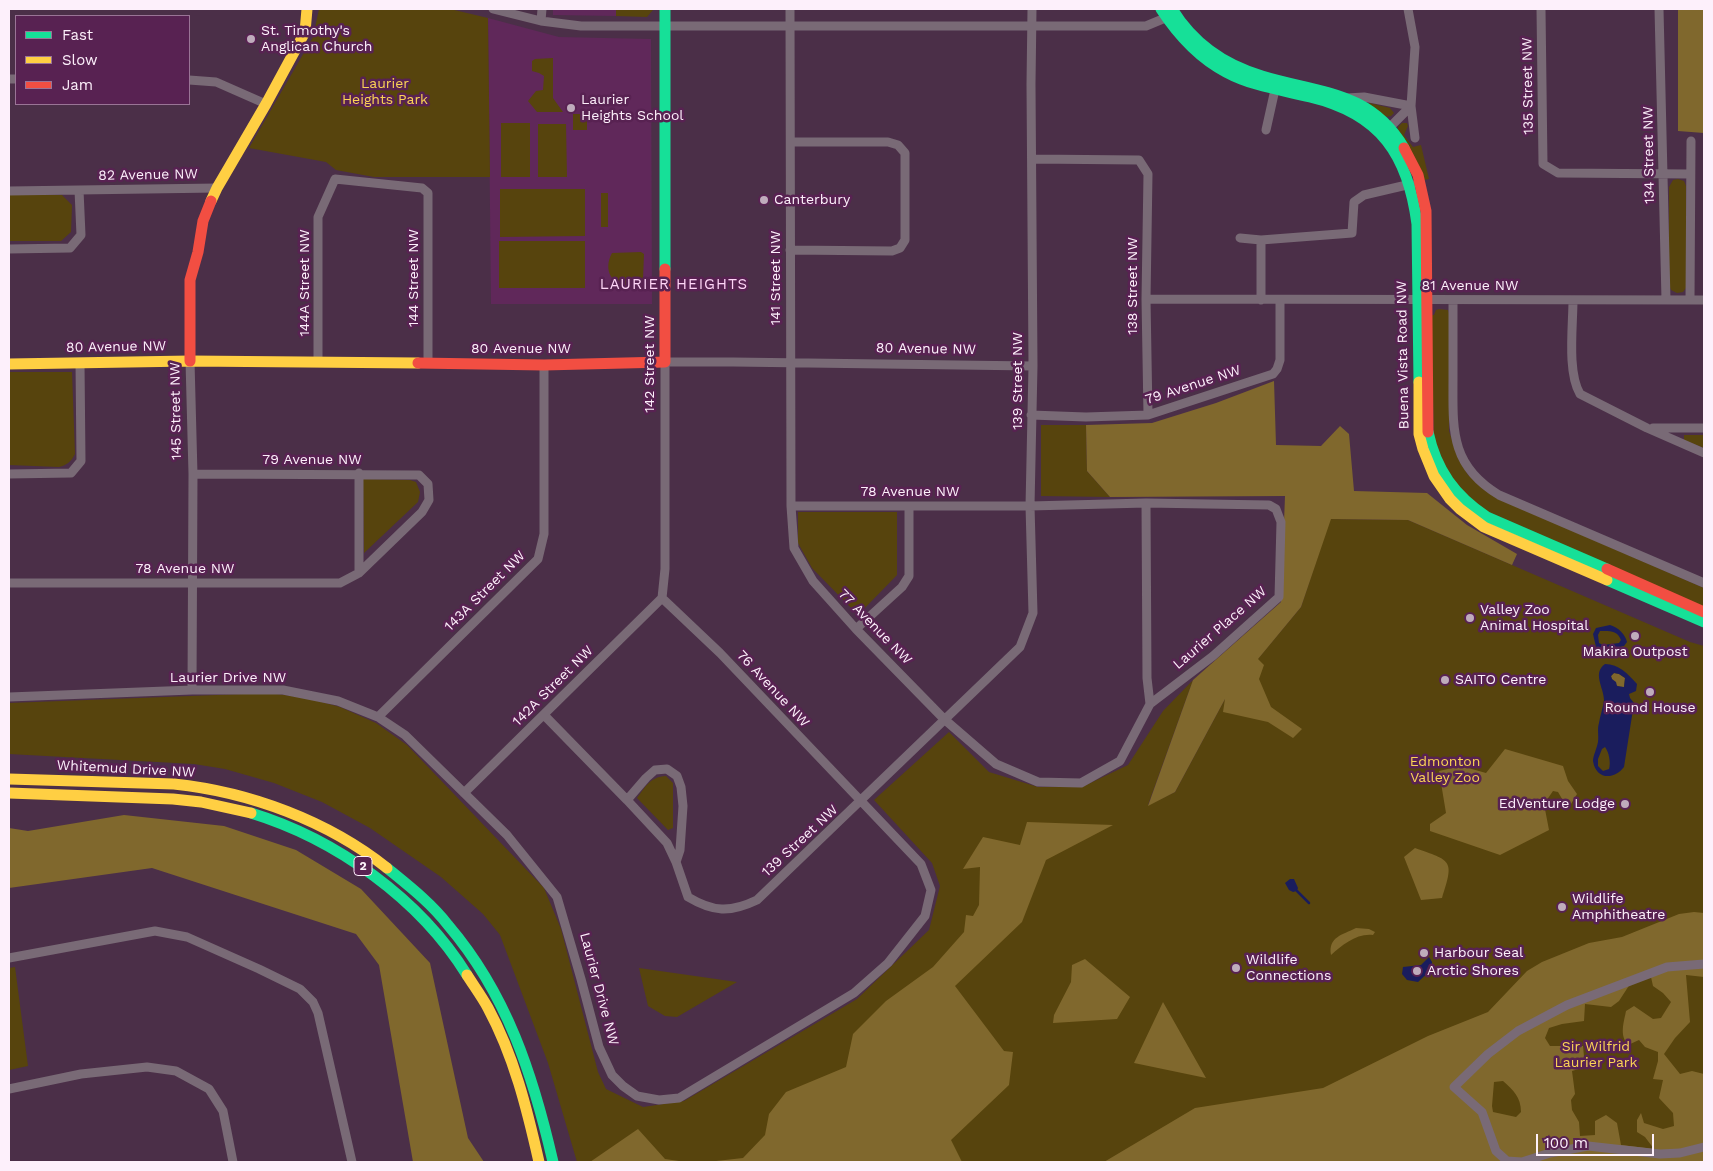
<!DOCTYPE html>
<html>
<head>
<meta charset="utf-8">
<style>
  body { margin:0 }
  #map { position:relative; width:1713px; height:1171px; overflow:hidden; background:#4b2f48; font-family:"Work Sans",sans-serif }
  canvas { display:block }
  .frame { position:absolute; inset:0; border:10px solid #fdf0fb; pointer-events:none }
  .legend { position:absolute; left:15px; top:15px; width:175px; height:90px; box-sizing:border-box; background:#582252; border:1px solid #9a7496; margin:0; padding:6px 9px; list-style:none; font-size:15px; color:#fdf0fb }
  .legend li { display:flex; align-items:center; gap:10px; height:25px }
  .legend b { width:25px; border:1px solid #9a7496 }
  .scale { position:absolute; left:1536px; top:1134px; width:118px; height:22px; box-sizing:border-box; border:2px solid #fdf0fb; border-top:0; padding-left:6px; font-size:15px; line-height:18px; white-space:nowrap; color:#fdf0fb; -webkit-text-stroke:4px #582252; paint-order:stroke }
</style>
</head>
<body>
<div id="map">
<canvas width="1713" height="1171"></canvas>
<div class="frame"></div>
<ul class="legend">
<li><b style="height:6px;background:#16e098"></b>Fast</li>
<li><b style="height:6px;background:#ffcf43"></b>Slow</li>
<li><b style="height:6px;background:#f24e42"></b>Jam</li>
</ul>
<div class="scale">100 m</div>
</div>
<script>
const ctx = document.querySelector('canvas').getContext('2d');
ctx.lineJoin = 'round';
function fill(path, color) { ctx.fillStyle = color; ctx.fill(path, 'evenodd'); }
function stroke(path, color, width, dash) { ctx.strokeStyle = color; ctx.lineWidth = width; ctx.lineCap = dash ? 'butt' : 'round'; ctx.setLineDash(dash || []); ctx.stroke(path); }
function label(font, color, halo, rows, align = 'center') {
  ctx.font = font + ' "Work Sans",sans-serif'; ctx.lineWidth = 5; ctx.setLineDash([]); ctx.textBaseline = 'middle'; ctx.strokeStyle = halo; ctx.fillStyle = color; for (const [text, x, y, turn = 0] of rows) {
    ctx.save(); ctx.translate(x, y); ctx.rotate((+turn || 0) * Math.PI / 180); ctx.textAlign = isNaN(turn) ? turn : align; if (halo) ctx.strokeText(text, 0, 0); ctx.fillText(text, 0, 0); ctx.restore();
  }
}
fill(new Path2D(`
  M553,9h63v7l-63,-1z
  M488,18l71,19 92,2 1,265h-161z`), '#60285a');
fill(new Path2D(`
  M319,9h131l38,9 2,159h-116l-38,-7 -10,-8 -77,-14 64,-111z
  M616,9h37v1l-6,7 -31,-1z
  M553,58v40l10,14h-26l-9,-11 8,-10 7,-1 1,-14 -5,-3 -7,-2v-10l3,-2z
  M1370,103l20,5 4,5 -3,3 -6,1 -17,-13z
  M573,114h14v16h-14z
  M501,123h29v54h-29z
  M1402,123h5l1,3 -4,9 9,12 8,-2 8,34 -5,1 -26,-49v-4z
  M538,124h28l1,53h-29z
  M1678,179l6,2 2,5v102l-3,4 -6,1 -6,-3 -2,-5v-98l4,-7z
  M500,189h85v47l-85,1z
  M601,193h7v34h-7z
  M9,195h53l10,10 -1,27 -10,9h-52z
  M499,241h86v47h-86z
  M641,252l3,2 -1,25c-20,16 -44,-2 -31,-26z
  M1439,309l9,1 1,3v118l9,27 10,17 32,24 204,89v19l-222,-98 -31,-29 -17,-40 -3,-125h3l2,-5z
  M9,372h63l3,82c-4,8 -8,11 -16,13l-50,-2z
  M1041,425h45l1,46 23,26 -69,-1z
  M1684,435h20v13l-20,-8z
  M363,479l47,1 6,2 4,10 -2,10 -54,51z
  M798,512h99v63l-39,40 -46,-47 -14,-25z
  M1330,519l78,1 282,122 14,4v516h-1127l-29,-99 -48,-128 -17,-21 -42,-37 -71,-49 -48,-26 -48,-19 -49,-14 -31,-5 -185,-10v-51l260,-10 38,5 33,9 36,16 31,22 137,143 17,41 37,143 8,17 37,18 41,-6 173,-102 72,-69 11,-44 -8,-23 -58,-63 75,-68 40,40 49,15h44l46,-22 35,-54 30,-31 -45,125 27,-13 51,-95 75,-90z
  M666,776l7,7v45l-5,2 -31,-32c9,-12 13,-21 29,-22z
  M15,967l13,99 -19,4v-102z
  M639,968l98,14 -60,35 -12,-1 -17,-10z`), '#57440d');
fill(new Path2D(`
  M1678,9h26v124l-26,-2z
  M1274,381l2,64 45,1 19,-20 9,8 5,57 73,2 40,32 50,29 -5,11 -104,-45 -77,-1 -30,88 -43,52 6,6 -5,14 12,28 31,22 -9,9 -25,-16 -45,-10 2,-13 -50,93 -27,14 45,-126 88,-78 4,-106 -175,1 -23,-26 -1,-46 66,-2 64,-20z
  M1614,673l5,1 6,4 -1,9c-7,1 -12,-5 -13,-11z
  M1505,749l58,17 5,15 9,13 -9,15 -10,-17 -5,-1 -9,13 5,26 -49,25 -70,-24v-7l16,-11 -7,-42 22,-5 25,7z
  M124,815l100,11 72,24 65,39 69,74 38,175 16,24h-71l-34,-197 -23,-31 -204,-66 -143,20v-60l19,3z
  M1027,822l86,3 -67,35 -24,62 -67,64 49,65 9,1 -4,33 -58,55 11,22h-255l36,-4 22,-23 4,-21 17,-22 60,-25 7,-33 33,-33 47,-34 31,-35 2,-17 7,1 6,-11 1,-38 -17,2 20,-32 37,8z
  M1415,848c36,13 40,11 27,50l-21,2 -17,-43z
  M1694,912l10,1v64l-18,-2 4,47 -15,16 -11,16 16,20 12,-3 12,3v88h-606h6l91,-54 128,-20 105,-52 60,-24 39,-41 15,-9 47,-19 33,-6 57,-23zM1651,977l2,9 10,7 8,9 -10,16 -8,1 -19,-13 -8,5c-2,11 -7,24 2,34l11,-5 6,7 13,5v9l-5,18 10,1 -4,18 14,15 1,13 -11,3 -19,-6 -3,-10 -4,7v12l8,5 9,12 -33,-4 -4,-22 -11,-8 -11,6v14l-15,1 -1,-14 -7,-12 -1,-10 4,-6 -3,-23 13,-4 -2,-21h-33l-5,-8 4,-10 13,-4 22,-3 1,-17 26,3 8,-6 11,-17zM1503,1081c10,9 18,16 18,31l-5,5 -23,-5 -1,-6 2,-24z
  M1356,928l13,1 6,3 -2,3c-16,-2 -31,10 -42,20 -3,-18 11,-20 25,-27z
  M1085,959l45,38 -13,22 -64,4 1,-8 17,-33 1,-17z
  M1163,1002l43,76 -72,-15z
  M638,1129l27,30 21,3h-96z`), '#80682d');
fill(new Path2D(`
  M1610,625c9,3 15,9 17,17l-3,4 -19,4 -9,-3 -3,-13 3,-6zM1600,631c10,0 17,-1 21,9l-2,3 -16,2 -4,-2 -1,-8z
  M1605,664c14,0 23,10 32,20l-1,7 -7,3 1,4 4,5 -10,64c-10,13 -28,13 -31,-6 0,-5 4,-13 5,-19 1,-6 -1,-13 1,-19 1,-7 4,-15 5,-23 0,-12 -12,-27 1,-36zM1614,673l5,1 6,4 -1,9 -7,-1 -1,-4 -4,-3 -1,-3zM1605,747c4,5 6,16 4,22l-6,2 -5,-5v-7l4,-10z
  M1290,879h4l4,9 -1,3 -4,1 -4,-2 -4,-7z
  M1429,957l3,5v7l-14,13 -11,-2 -5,-6 1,-7 18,-2z`), '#1a1d5d');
stroke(new Path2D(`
  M1297,891l12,12`), '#1a1d5d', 2.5);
stroke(new Path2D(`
  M493,9l48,12 40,5h565l24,-10
  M790,9l1,497 3,42 19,33 43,48 88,90 52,45 42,18 43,1 39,-22 30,-57 63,-48 66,-59 2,-75 -5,-13 -7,-4 -123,-2 -116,3h-239
  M1408,9l7,38 -4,59 4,32
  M1541,9l2,155 15,9 132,1
  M1659,9l7,291
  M541,21l1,-12
  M9,79h7
  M189,80l27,2 50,22
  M1347,98l17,-1 47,9
  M1266,130l10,-45
  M1386,131l25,-25
  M1032,159l107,1 9,14 -2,125 2,116
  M9,191l208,-3
  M1240,238l21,2 91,-7 2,-31 10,-7 47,-11
  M1261,240v60
  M9,249l61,-1 11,-13 -2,-45
  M790,250l102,1 8,-3 5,-8v-87l-7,-8 -10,-3h-97
  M1146,299l558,1
  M1453,300c0,26 0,51 0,77 0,51 -4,88 46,118l205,88
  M1573,300c0,26 -6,72 7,94l67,34 57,25
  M1690,300l1,-159
  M190,361l3,113 -1,216
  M318,361v-144l17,-38 87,9 6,5v170
  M1031,415l55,2 62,-2 125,-41 4,-5 3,-9v-60
  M1653,428h51
  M359,473v100
  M9,474l62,-1 10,-12 -1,-98
  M1146,503l1,175 3,26
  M9,583h331l19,-10 63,-61 7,-12 -1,-16 -9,-9 -226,-1
  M662,598l3,-29v-207h68l300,4
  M856,629l46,-42 7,-11v-70
  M9,697l183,-7h91l55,11 40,16 27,18 102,100 50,62 24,82 18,68 13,28 11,11 14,10 22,4 20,-2 175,-105 34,-30 37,-47 6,-26 -10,-26 -201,-211 -58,-55
  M544,715l83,85 40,43 9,19
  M378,717l160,-158 6,-25v-169
  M464,793l198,-195
  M627,800l19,-22 9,-8 12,-1 10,7 4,11 2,19 -3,44 -4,12 12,35c25,15 42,16 69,3l263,-253 13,-34 -3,-107 3,-140 -2,-282 1,-75
  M9,958l146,-27 32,6 72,32 41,20 13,13 5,11 34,149
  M1704,964l-37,3 -100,38 -49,26 -30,23 -34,33 28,25 14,39 11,10 15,1 28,-9 38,-7 72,8 20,-1 24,-6
  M9,1089l72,-15 66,-7 29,4 33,18 14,22 10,51`), '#796a76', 9);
stroke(new Path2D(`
  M665,9v260
  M1161,9c17,26 38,49 65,63 26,14 56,18 84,25 71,17 98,58 107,127l2,158
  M1172,9c21,34 52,56 90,67 55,17 108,14 142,72
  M1428,432c8,38 27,64 59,85l120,52
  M1607,580l97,42
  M251,813c85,26 169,86 216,162
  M387,868c22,18 44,35 61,57 59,69 85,150 105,237`), '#16e098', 11);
stroke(new Path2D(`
  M211,201l6,-13 49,-84 39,-72 2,-23
  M9,364l181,-3 228,2
  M1419,382v52l4,15 11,27 16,23 10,10 24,18 123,53
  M9,779l165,5c76,8 154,37 213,84
  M9,793l164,6 28,3 50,11
  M467,975c7,11 15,22 21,33 26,48 39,101 51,154`), '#ffcf43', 11);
stroke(new Path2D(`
  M1404,148l14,27 8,36 2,221
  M190,361v-81l8,-28 5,-31 8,-20
  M418,363l126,2 121,-3v-93
  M1607,569l97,43`), '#f24e42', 11);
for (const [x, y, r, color] of [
  [251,39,5,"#bfacbc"],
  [571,108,5,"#bfacbc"],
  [764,200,5,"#bfacbc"],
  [1470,618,5,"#bfacbc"],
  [1635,636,5,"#bfacbc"],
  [1445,680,5,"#bfacbc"],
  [1650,692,5,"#bfacbc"],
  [1625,804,5,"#bfacbc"],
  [1562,907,5,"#bfacbc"],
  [1424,953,5,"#bfacbc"],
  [1236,968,5,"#bfacbc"],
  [1417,971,5,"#bfacbc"]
]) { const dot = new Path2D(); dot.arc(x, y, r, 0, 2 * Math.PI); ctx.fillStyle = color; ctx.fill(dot); stroke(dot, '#582252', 2); }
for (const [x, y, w] of [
  [363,866,18]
]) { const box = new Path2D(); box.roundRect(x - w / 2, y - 9.5, w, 19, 4); ctx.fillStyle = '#582252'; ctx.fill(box); stroke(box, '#fdf0fb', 1); }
label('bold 12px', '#fdf0fb', null, [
  ["2",363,866]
]);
label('14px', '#fdf0fb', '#582252', [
  ["St. Timothy's",261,31],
  ["Anglican Church",261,47],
  ["Laurier",581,100],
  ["Heights School",581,116],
  ["Canterbury",774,200],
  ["Valley Zoo",1480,610],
  ["Animal Hospital",1480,626],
  ["Makira Outpost",1635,652,"center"],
  ["SAITO Centre",1455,680],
  ["Round House",1650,708,"center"],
  ["EdVenture Lodge",1615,804,"right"],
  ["Wildlife",1572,899],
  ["Amphitheatre",1572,915],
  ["Harbour Seal",1434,953],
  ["Wildlife",1246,960],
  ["Connections",1246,976],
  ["Arctic Shores",1427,971]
], 'left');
label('14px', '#fbd455', '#582252', [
  ["Laurier",385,84],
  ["Heights Park",385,100],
  ["Edmonton",1445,762],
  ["Valley Zoo",1445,778],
  ["Sir Wilfrid",1596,1047],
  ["Laurier Park",1596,1063]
]);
label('14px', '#fdf0fb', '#582252', [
  ["135 Street NW",1528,86,-91],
  ["134 Street NW",1649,155,-91],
  ["82 Avenue NW",148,175,-1],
  ["144 Street NW",414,278,-90],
  ["141 Street NW",776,278,-90],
  ["144A Street NW",305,283,-90],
  ["138 Street NW",1133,286,-90],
  ["81 Avenue NW",1470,286],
  ["80 Avenue NW",116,347,-1],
  ["80 Avenue NW",521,349],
  ["80 Avenue NW",926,349,1],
  ["Buena Vista Road NW",1403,355,-91],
  ["142 Street NW",650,364,-90],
  ["139 Street NW",1018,381,-90],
  ["79 Avenue NW",1193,385,-18],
  ["145 Street NW",176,411,-91],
  ["79 Avenue NW",312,460],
  ["78 Avenue NW",910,492],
  ["78 Avenue NW",185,569],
  ["143A Street NW",485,591,-45],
  ["77 Avenue NW",875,627,46],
  ["Laurier Place NW",1220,628,-41],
  ["Laurier Drive NW",228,678],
  ["142A Street NW",553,686,-45],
  ["76 Avenue NW",773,689,47],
  ["Whitemud Drive NW",126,769,3],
  ["139 Street NW",800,841,-43],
  ["Laurier Drive NW",599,989,75]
]);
ctx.letterSpacing = '1px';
label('15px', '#fed6f7', '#582252', [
  ["LAURIER HEIGHTS",674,285]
]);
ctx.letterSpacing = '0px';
</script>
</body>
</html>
